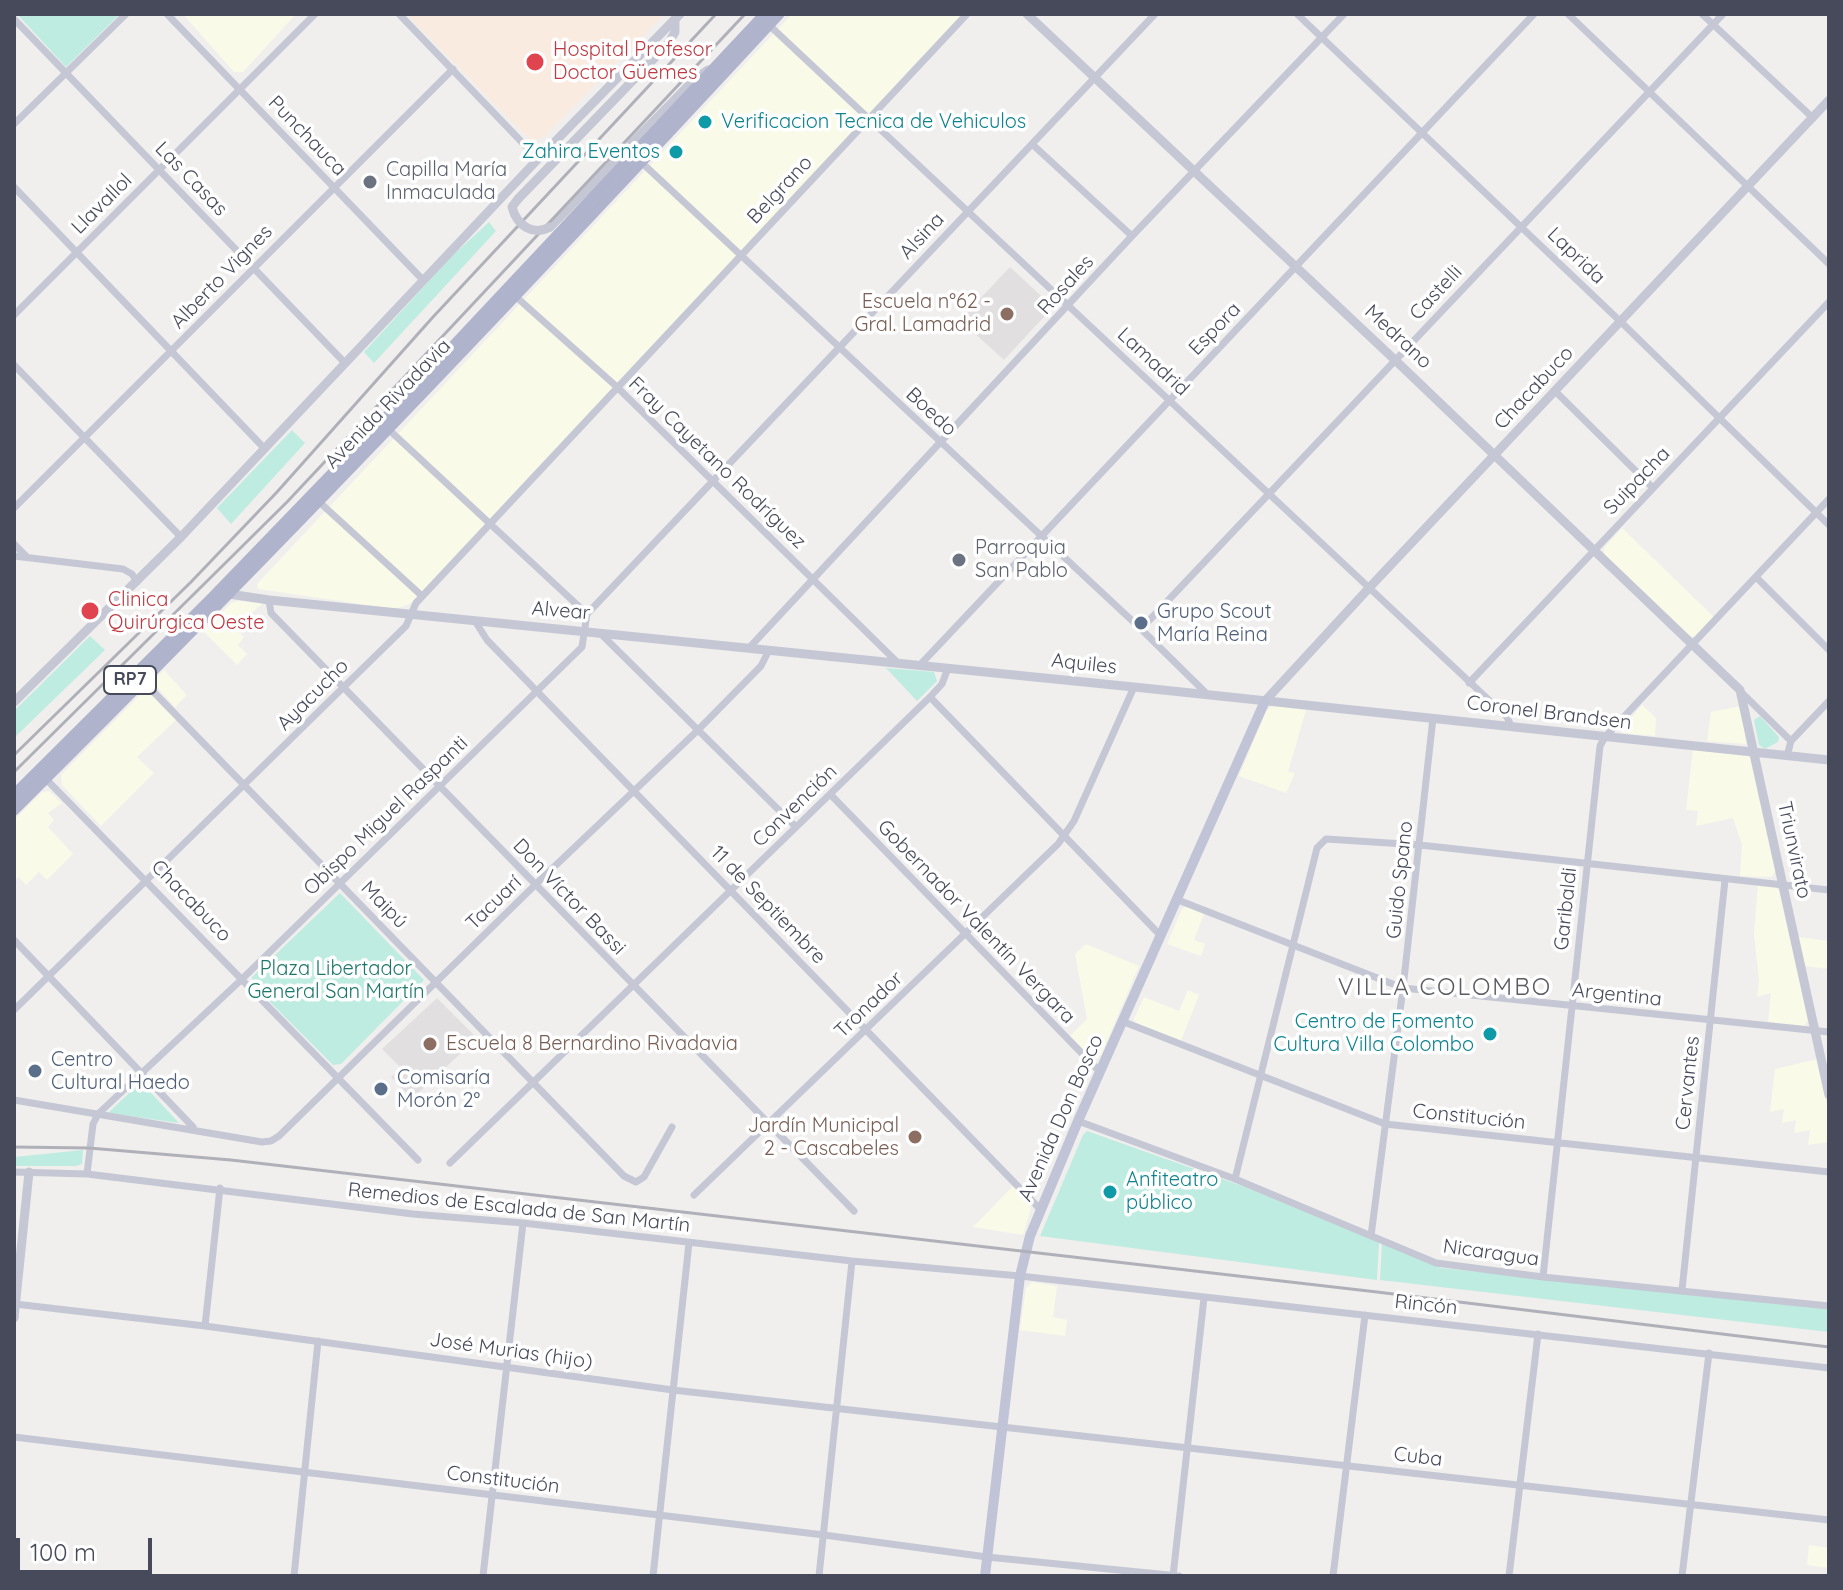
<!DOCTYPE html>
<html>
<head>
<meta charset="utf-8">
<style>
  body { margin:0 }
  #map { position:relative; width:1843px; height:1590px; overflow:hidden; background:#f0efee; font-family:Quicksand,sans-serif }
  canvas { display:block }
  .frame { position:absolute; inset:0; border:16px solid #474a5a; pointer-events:none }
  .scale { position:absolute; left:16px; top:1538px; width:136px; height:36px; box-sizing:border-box; border:4px solid #474a5a; border-top:0; padding-left:10px; font-size:24px; line-height:28px; white-space:nowrap; color:#474a5a; -webkit-text-stroke:6px #fff; paint-order:stroke }
</style>
</head>
<body>
<div id="map">
<canvas width="1843" height="1590"></canvas>
<div class="frame"></div>
<div class="scale">100 m</div>
</div>
<script>
const ctx = document.querySelector('canvas').getContext('2d');
ctx.lineJoin = 'round';
function fill(path, color) { ctx.fillStyle = color; ctx.fill(path, 'evenodd'); }
function stroke(path, color, width, dash) { ctx.strokeStyle = color; ctx.lineWidth = width; ctx.lineCap = dash ? 'butt' : 'round'; ctx.setLineDash(dash || []); ctx.stroke(path); }
function label(font, color, halo, rows, align = 'center') {
  ctx.font = font + ' Quicksand,sans-serif'; ctx.lineWidth = 7; ctx.setLineDash([]); ctx.textBaseline = 'middle'; ctx.strokeStyle = halo; ctx.fillStyle = color; for (const [text, x, y, turn = 0] of rows) {
    ctx.save(); ctx.translate(x, y); ctx.rotate((+turn || 0) * Math.PI / 180); ctx.textAlign = isNaN(turn) ? turn : align; if (halo) ctx.strokeText(text, 0, 0); ctx.fillText(text, 0, 0); ctx.restore();
  }
}
fill(new Path2D(`
  M183,14h113l-53,58h-9z
  M792,14h171l-553,590 -15,5 -137,-20 -1,-5z
  M1622,528l92,89 -17,19 -7,1 -86,-83v-6z
  M238,601l25,2 -28,25 9,9 -6,8 9,9 -10,11 -34,-34 28,-28z
  M164,670l23,25 -12,12 -20,-22v-6z
  M142,693l8,1 26,26 -39,37 17,16 -53,53 -39,-41 -1,-10z
  M1273,705l33,5 -18,62 7,1 -9,20 -47,-17 27,-65z
  M1642,705l14,13 -1,18 -33,-3v-5z
  M1741,706l5,38 -39,-3 4,-29z
  M1693,749l54,6 3,3 26,112 -4,7 -32,-1 2,-31 -9,-27 -37,8 2,-15 -12,-1z
  M49,791l13,12 -14,10 6,7 -6,7 25,27 -26,26 -8,-8 -13,13 -7,-8 -5,4v-61l28,-28z
  M1758,884l18,3 3,4 29,129 -4,6 -36,-4 3,-29 -14,4 2,-16 -5,-47z
  M1186,906l18,8 -10,26 11,4 -4,12 -34,-12 15,-35z
  M1798,937l31,4v28l-25,-3z
  M1086,944l53,22 -38,89 -5,3 -6,-2 -20,-20 17,-17 -12,-65z
  M1188,990l11,5 -18,46 -46,-18 -1,-4 10,-22 35,14z
  M1817,1059l12,54v29l-21,3 2,-15 -16,3 2,-13 -14,3 2,-14 -14,3 5,-43z
  M1013,1186l18,22 -8,27 -50,-8z
  M1032,1282l25,4 -4,31 14,3 -2,16 -45,-6 6,-42z
  M1809,1545l20,3v20l-22,-3z`), '#f9fae8');
fill(new Path2D(`
  M1010,267l43,40 -49,53 -44,-40z
  M437,998l40,40 -65,61 -21,-22 10,-9 -19,-19z`), '#e1dfdf');
fill(new Path2D(`
  M406,14h258l-121,124 -13,2z`), '#f9ebdf');
fill(new Path2D(`
  M17,14h103l-54,53z
  M489,222l7,9 -122,132 -10,-11 87,-95z
  M292,430l13,13 -74,81 -14,-16z
  M90,636l15,14 -91,88v-27z
  M886,668l48,4 3,9 -20,20z
  M1760,716l19,21 -1,5 -13,7 -6,-4 -5,-25z
  M340,893l84,87 -83,84 -8,1 -80,-80 -1,-8z
  M141,1082l38,41 -71,-10z
  M1087,1131l158,56 134,55 -2,38 -337,-44 43,-101z
  M83,1150l-1,14 -6,2h-62v-9z
  M1382,1243l59,25 388,40v24l-449,-52z`), '#beece0');
stroke(new Path2D(`
  M167,14l256,266
  M399,14l139,145
  M1297,14l324,308 208,203
  M1568,14l261,250
  M1702,14l111,104
  M14,19l330,343
  M769,25l738,692 4,9
  M14,124l112,-110
  M1032,144l100,92
  M640,161l501,468 66,65
  M14,187l250,261
  M514,295l103,92 281,276
  M14,315l301,-301
  M14,365l167,172
  M1556,392l97,96
  M386,427l201,187
  M316,499l106,97
  M14,508l439,-439
  M14,544l12,12
  M14,556l109,13 9,5 5,8
  M1757,578l72,72
  M269,600l2,13 583,598
  M475,621l12,19 554,570
  M1141,629l582,-615
  M601,634l195,193
  M749,648l383,-412 212,-222
  M919,666l615,-652
  M143,681l481,495 12,6 8,-5 28,-50
  M1469,683l360,-381
  M1741,692l50,49
  M930,697l231,239
  M1787,756l4,-15 38,-40
  M45,778l373,382
  M830,794l270,278
  M1178,900l225,88 426,44
  M14,940l179,187
  M14,1010l392,-384 10,-23 551,-589
  M1124,1022l261,102 444,48
  M14,1100l248,42 9,-1 8,-5 257,-252 161,-153 64,-65 8,-16
  M1078,1121l157,58 201,84 107,14 286,29
  M450,1163l480,-466 12,-13 6,-16
  M14,1172l73,2 326,40 110,9 329,38 168,15 809,92
  M87,1174l6,-50 5,-10 143,-134 341,-333 5,-33 568,-600
  M1235,1179l82,-331 9,-9 94,6 409,45
  M694,1195l364,-351 16,-23 60,-134
  M1371,1236l32,-248 30,-270
  M1543,1277l57,-531 5,-9 224,-238
  M1682,1290l43,-410
  M15,1304l190,22 468,64 1156,130
  M205,1326l15,-138
  M14,1437l810,98 163,22 192,19
  M294,1576l24,-235
  M483,1576l40,-353
  M653,1576l36,-333
  M819,1576l33,-315
  M1173,1576l31,-278
  M1333,1576l32,-261
  M1509,1576l29,-242
  M1682,1576l27,-223`), '#c5c8d4', 7);
stroke(new Path2D(`
  M1027,14l368,346 345,330 89,405
  M518,199l150,-155 7,-12v-13
  M550,227l146,-149 12,-8
  M224,590l5,4 40,6 865,87 695,73
  M1265,701l104,-113 460,-488
  M14,702l167,-165 357,-378 142,-145
  M14,1318l15,-146`), '#c5c8d4', 9);
stroke(new Path2D(`
  M985,1576l35,-300 10,-40 48,-115 187,-420`), '#c1c4d6', 10);
stroke(new Path2D(`
  M14,795l199,-198 168,-174 384,-409
  M14,810c261,-259 515,-526 765,-796`), '#afb3cb', 11);
stroke(new Path2D(`
  M14,755l177,-173 86,-90 156,-175 283,-303
  M14,772l273,-270 458,-488
  M14,1147l75,1 142,12 1146,132 452,55`), '#b0b0b8', 3);
stroke(new Path2D(`
  M518,199l-6,8c5,19 21,29 38,20`), '#c5c8d4', 9);
for (const [x, y, r, color] of [
  [535,62,10,"#e0444e"],
  [705,122,8,"#0f9aa8"],
  [676,152,8,"#0f9aa8"],
  [370,182,8,"#6b7280"],
  [1007,314,8,"#8d6e63"],
  [959,560,8,"#6b7280"],
  [90,611,10,"#e0444e"],
  [1141,623,8,"#5c6f8a"],
  [1490,1034,8,"#0f9aa8"],
  [430,1044,8,"#8d6e63"],
  [35,1071,8,"#5c6f8a"],
  [381,1089,8,"#5c6f8a"],
  [915,1137,8,"#8d6e63"],
  [1110,1192,8,"#0f9aa8"]
]) { const dot = new Path2D(); dot.arc(x, y, r, 0, 2 * Math.PI); ctx.fillStyle = color; ctx.fill(dot); stroke(dot, '#fff', 3); }
for (const [x, y, w] of [
  [130,680,52]
]) { const box = new Path2D(); box.roundRect(x - w / 2, y - 14, w, 28, 6); ctx.fillStyle = '#fff'; ctx.fill(box); stroke(box, '#474a5a', 2); }
label('bold 18px', '#474a5a', null, [
  ["RP7",130,680]
]);
label('20px', '#be3a42', '#fff', [
  ["Hospital Profesor",553,50],
  ["Doctor Güemes",553,73],
  ["Clinica",108,600],
  ["Quirúrgica Oeste",108,623]
], 'left');
label('20px', '#0d838f', '#fff', [
  ["Verificacion Tecnica de Vehiculos",721,122],
  ["Zahira Eventos",660,152,"right"],
  ["Centro de Fomento",1474,1022,"right"],
  ["Cultura Villa Colombo",1474,1045,"right"],
  ["Anfiteatro",1126,1180],
  ["público",1126,1203]
], 'left');
label('20px', '#474a5a', '#fff', [
  ["Punchauca",307,136,46],
  ["Las Casas",191,179,46],
  ["Belgrano",780,190,-47],
  ["Llavallol",102,204,-45],
  ["Alsina",922,236,-47],
  ["Laprida",1576,256,44],
  ["Alberto Vignes",222,277,-46],
  ["Rosales",1066,285,-48],
  ["Castelli",1436,293,-47],
  ["Espora",1215,329,-46],
  ["Medrano",1398,337,43],
  ["Lamadrid",1153,362,43],
  ["Chacabuco",1534,388,-47],
  ["Avenida Rivadavia",388,404,-46],
  ["Boedo",931,412,43],
  ["Fray Cayetano Rodríguez",717,463,44],
  ["Suipacha",1637,481,-46],
  ["Alvear",561,611,5],
  ["Aquiles",1084,664,6],
  ["Ayacucho",313,695,-45],
  ["Coronel Brandsen",1549,713,7],
  ["Convención",795,806,-44],
  ["Obispo Miguel Raspanti",386,816,-44],
  ["Triunvirato",1794,850,78],
  ["Guido Spano",1400,880,-84],
  ["Don Víctor Bassi",569,897,46],
  ["Chacabuco",191,901,46],
  ["Tacuarí",494,903,-44],
  ["Maipú",384,905,46],
  ["11 de Septiembre",768,905,46],
  ["Garibaldi",1566,909,-84],
  ["Gobernador Valentín Vergara",976,922,46],
  ["Argentina",1617,995,6],
  ["Tronador",869,1005,-44],
  ["Cervantes",1688,1083,-84],
  ["Constitución",1469,1117,6],
  ["Avenida Don Bosco",1061,1118,-66],
  ["Remedios de Escalada de San Martín",519,1208,6],
  ["Nicaragua",1491,1253,8],
  ["Rincón",1426,1305,6],
  ["José Murias (hijo)",511,1351,8],
  ["Cuba",1418,1457,7],
  ["Constitución",503,1480,7]
]);
label('20px', '#5b616d', '#fff', [
  ["Capilla María",386,170],
  ["Inmaculada",386,193],
  ["Parroquia",975,548],
  ["San Pablo",975,571]
], 'left');
label('20px', '#785e54', '#fff', [
  ["Escuela n°62 -",991,302],
  ["Gral. Lamadrid",991,325],
  ["Escuela 8 Bernardino Rivadavia",446,1044,"left"],
  ["Jardín Municipal",899,1126],
  ["2 - Cascabeles",899,1149]
], 'right');
label('20px', '#4e5e75', '#fff', [
  ["Grupo Scout",1157,612],
  ["María Reina",1157,635],
  ["Centro",51,1060],
  ["Cultural Haedo",51,1083],
  ["Comisaría",397,1078],
  ["Morón 2°",397,1101]
], 'left');
label('20px', '#1c776a', '#fff', [
  ["Plaza Libertador",336,969],
  ["General San Martín",336,992]
]);
ctx.letterSpacing = '2px';
label('24px', '#5b5c62', '#fff', [
  ["VILLA COLOMBO",1445,988]
]);
ctx.letterSpacing = '0px';
</script>
</body>
</html>
